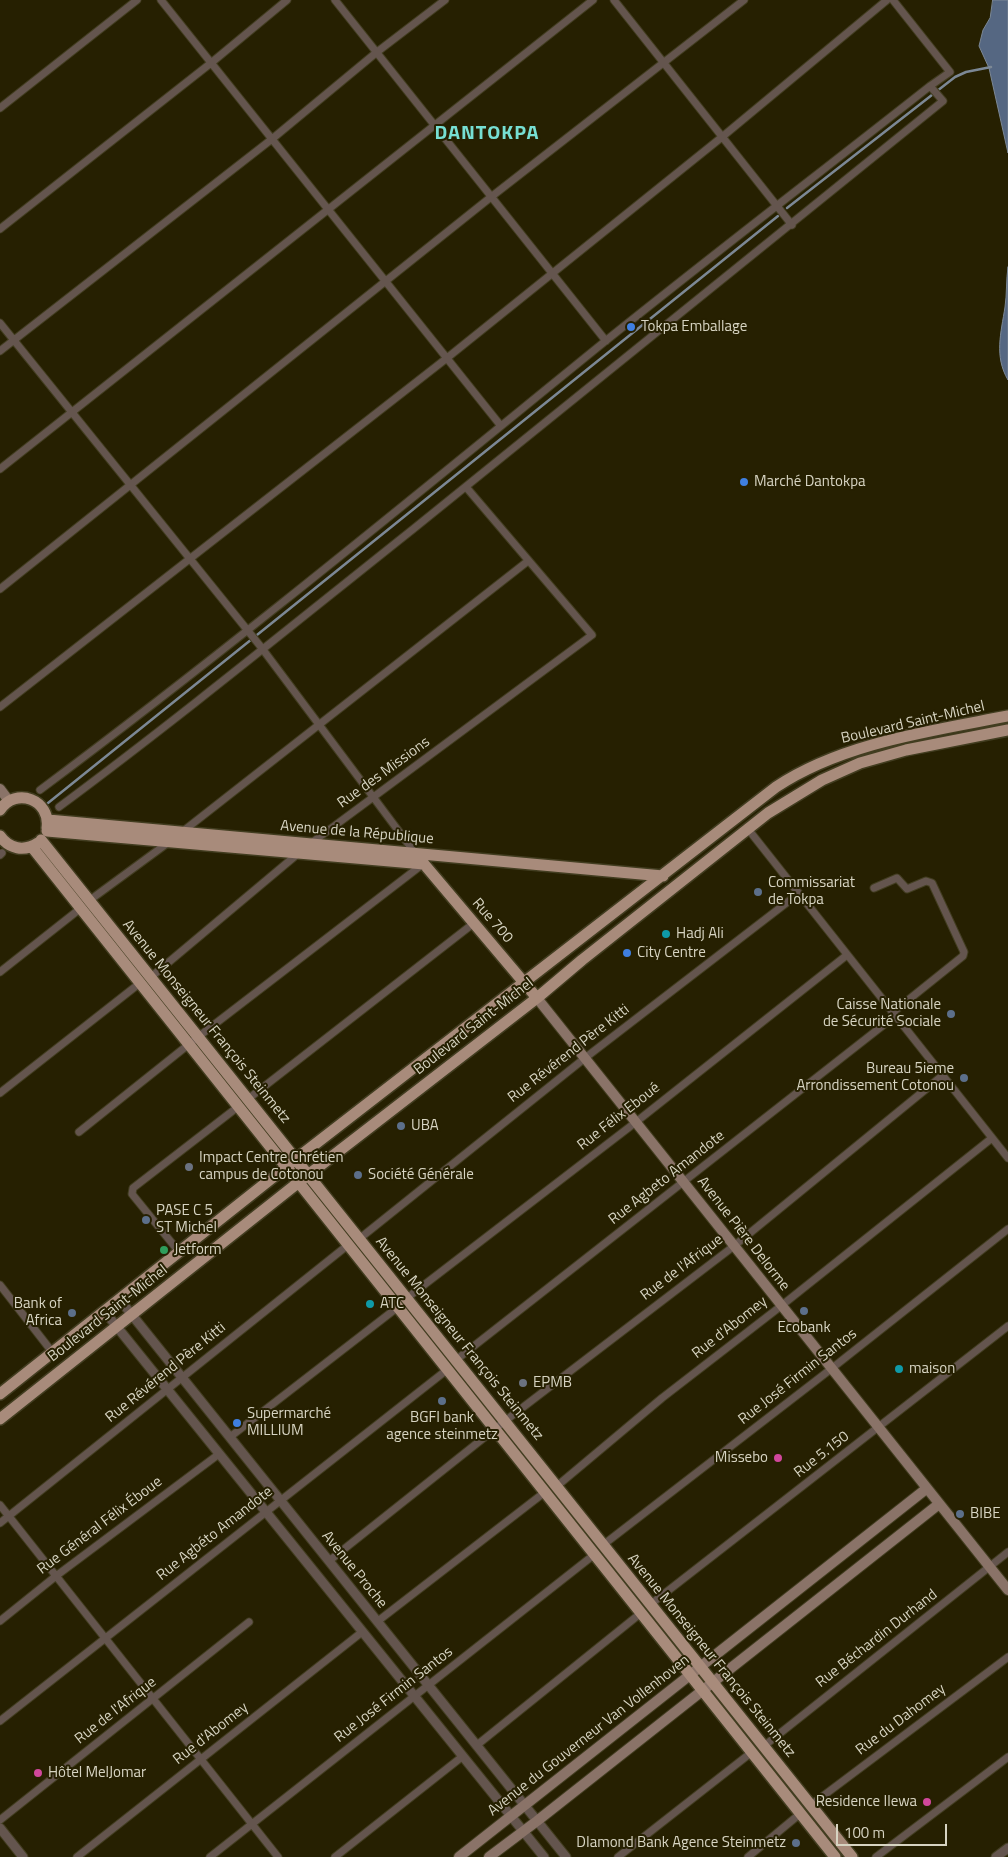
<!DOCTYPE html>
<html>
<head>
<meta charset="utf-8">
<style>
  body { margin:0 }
  #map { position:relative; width:1008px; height:1857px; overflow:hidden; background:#262001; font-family:"Titillium Web",sans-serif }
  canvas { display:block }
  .scale { position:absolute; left:836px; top:1824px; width:111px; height:22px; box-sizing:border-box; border:2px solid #d7d4c2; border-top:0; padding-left:6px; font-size:15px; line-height:18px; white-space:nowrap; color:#d7d4c2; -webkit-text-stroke:4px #262001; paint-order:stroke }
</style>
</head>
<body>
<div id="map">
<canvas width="1008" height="1857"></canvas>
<div class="scale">100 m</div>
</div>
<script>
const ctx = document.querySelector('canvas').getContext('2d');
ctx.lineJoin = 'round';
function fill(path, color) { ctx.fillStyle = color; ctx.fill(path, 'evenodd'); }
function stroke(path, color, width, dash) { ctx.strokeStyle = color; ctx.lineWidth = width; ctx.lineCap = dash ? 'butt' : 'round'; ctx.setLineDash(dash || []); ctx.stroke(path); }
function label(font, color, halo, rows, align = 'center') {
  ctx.font = font + ' "Titillium Web",sans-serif'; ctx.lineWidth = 4; ctx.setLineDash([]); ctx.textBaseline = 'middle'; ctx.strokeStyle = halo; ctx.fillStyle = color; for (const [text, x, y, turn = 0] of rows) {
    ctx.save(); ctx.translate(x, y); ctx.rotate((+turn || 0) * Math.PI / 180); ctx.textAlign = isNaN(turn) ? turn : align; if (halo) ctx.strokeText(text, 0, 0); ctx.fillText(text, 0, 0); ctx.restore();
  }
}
const water = new Path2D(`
  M993,0h15v153l-19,-85 -10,-22 4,-16 7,-12z
  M1008,267v113c-14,-24 -7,-47 -3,-73 2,-13 1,-27 3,-40z`);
fill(water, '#556782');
stroke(water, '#7c8895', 1);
stroke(new Path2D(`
  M787,208l168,-131 11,-5 25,-5
  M48,803l730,-587`), '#7c8895', 2.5);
const minor = new Path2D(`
  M161,0l340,426
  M335,0l271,341
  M614,0l178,225
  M893,0l57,72 -20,14
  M0,108l137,-108
  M0,229l211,-166 76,-63
  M0,323l261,324 154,206
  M0,351l272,-212 105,-87 68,-52
  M0,469l593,-469
  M0,589l491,-392 253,-197
  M0,707l447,-349 275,-221 165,-137
  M40,790c192,-143 377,-296 563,-447 108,-87 218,-171 327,-257l13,15c-176,144 -353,287 -531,429 -117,93 -233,188 -353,277
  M748,829l260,329
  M182,832l346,-271
  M310,844l282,-209 -126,-148
  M0,855l2,-2
  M874,888l23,-10 10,11 19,-8 6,2 32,69 -1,4 -71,57
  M90,900l79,-58
  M0,972l81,-64
  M151,977l149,-125
  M0,1093l140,-110
  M248,1099l226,-176
  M79,1132l119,-95 225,-173
  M359,1239l226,-181 213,-164
  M180,1253l-48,-59 1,-6 106,-82
  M0,1285l53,68
  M407,1298l229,-176 211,-167
  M456,1360l439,-344
  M230,1437l168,-130
  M557,1486l105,-88 119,-92 211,-168
  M0,1505l278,352
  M0,1523l348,-278
  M603,1545l228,-176 177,-140
  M329,1561l176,-140 229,-175 208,-170
  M651,1604l357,-278
  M0,1621l56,-45 163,-122
  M378,1621l167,-129
  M0,1721l448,-352
  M477,1745l164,-132
  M764,1746l244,-194
  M811,1805l197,-148
  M0,1820l249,-198
  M77,1857l285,-225
  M210,1857l385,-303
  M335,1857l128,-101
  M618,1857l134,-105
  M748,1857l53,-44
  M876,1857l132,-100`);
const tertiary = new Path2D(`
  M120,1300l446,557
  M105,1312l439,545
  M0,1828l23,29
  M996,1857l12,-9`);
const secondary = new Path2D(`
  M0,789l9,12
  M537,998l471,592
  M459,1857l467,-368
  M489,1857l48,-36 402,-317`);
const primary = new Path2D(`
  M0,810c16,-24 51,-10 47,18
  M48,820l615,56
  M47,831l377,33 113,134
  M0,836c9,13 24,16 38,7
  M41,840l811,1017
  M32,847l803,1010
  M0,1394l296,-235 480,-372c66,-44 155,-56 232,-71
  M0,1419l299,-237 238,-184 45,-38 186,-147 54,-33 38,-17 46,-13 102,-20`);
stroke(minor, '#423d20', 9);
stroke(tertiary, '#423d20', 11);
stroke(secondary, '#423d20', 12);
stroke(primary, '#423d20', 14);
stroke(minor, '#64554e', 7);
stroke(tertiary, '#64554e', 9);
stroke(secondary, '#8a7368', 10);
stroke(primary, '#a88b7b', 11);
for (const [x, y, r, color] of [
  [631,327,5,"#3f7fe0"],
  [744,482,5,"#3f7fe0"],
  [758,892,5,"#5c6f8a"],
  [666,934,5,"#0f9aa8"],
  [627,953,5,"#3f7fe0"],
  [951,1014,5,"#5c6f8a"],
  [964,1078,5,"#5c6f8a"],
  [401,1126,5,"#5c6f8a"],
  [189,1167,5,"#6b7280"],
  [358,1175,5,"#5c6f8a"],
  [146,1220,5,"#5c6f8a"],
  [164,1250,5,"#2e9e5b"],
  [370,1304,5,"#0f9aa8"],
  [804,1311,5,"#5c6f8a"],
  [72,1313,5,"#5c6f8a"],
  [899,1369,5,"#0f9aa8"],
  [523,1383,5,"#6b7280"],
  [442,1401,5,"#5c6f8a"],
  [237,1423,5,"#3f7fe0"],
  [778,1458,5,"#d1479c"],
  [960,1514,5,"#5c6f8a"],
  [38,1773,5,"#d1479c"],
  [927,1802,5,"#d1479c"],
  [796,1843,5,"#5c6f8a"]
]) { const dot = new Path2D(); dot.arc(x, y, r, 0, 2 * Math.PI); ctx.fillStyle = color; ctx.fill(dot); stroke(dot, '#262001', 2); }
label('15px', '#d7d4c2', '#262001', [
  ["Tokpa Emballage",641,327],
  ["Marché Dantokpa",754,482],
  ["Commissariat",768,883],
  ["de Tokpa",768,900],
  ["Hadj Ali",676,934],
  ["City Centre",637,953],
  ["Caisse Nationale",941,1005,"right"],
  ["de Sécurité Sociale",941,1022,"right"],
  ["Bureau 5ieme",954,1069,"right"],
  ["Arrondissement Cotonou",954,1086,"right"],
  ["UBA",411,1126],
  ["Impact Centre Chrétien",199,1158],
  ["campus de Cotonou",199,1175],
  ["Société Générale",368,1175],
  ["PASE C 5",156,1211],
  ["ST Michel",156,1228],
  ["Jetform",174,1250],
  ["Bank of",62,1304,"right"],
  ["Africa",62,1321,"right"],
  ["ATC",380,1304],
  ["Ecobank",804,1328,"center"],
  ["maison",909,1369],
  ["EPMB",533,1383],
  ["Supermarché",247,1414],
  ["MILLIUM",247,1431],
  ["BGFI bank",442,1418,"center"],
  ["agence steinmetz",442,1435,"center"],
  ["Missebo",768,1458,"right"],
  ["BIBE",970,1514],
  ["Hôtel MelJomar",48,1773],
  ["Residence Ilewa",917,1802,"right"],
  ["DIamond Bank Agence Steinmetz",786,1843,"right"]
], 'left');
label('15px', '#d7d4c2', '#262001', [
  ["Boulevard Saint-Michel",913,723,-13],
  ["Rue des Missions",384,773,-36],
  ["Avenue de la République",357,833,5],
  ["Rue 700",492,921,49],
  ["Avenue Monseigneur François Steinmetz",206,1022,51],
  ["Boulevard Saint-Michel",474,1027,-38],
  ["Rue Révérend Père Kitti",569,1054,-38],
  ["Rue Félix Eboué",619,1117,-38],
  ["Rue Agbeto Amandote",667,1178,-38],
  ["Avenue Pière Delorme",743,1234,52],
  ["Rue de l'Afrique",682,1268,-37],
  ["Boulevard Saint-Michel",108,1314,-38],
  ["Rue d'Abomey",730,1328,-38],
  ["Avenue Monseigneur François Steinmetz",459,1339,51],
  ["Rue Révérend Père Kitti",166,1373,-39],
  ["Rue José Firmin Santos",798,1377,-38],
  ["Rue 5.150",822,1455,-38],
  ["Rue Général Félix Éboue",100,1526,-37],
  ["Rue Agbéto Amandote",215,1534,-38],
  ["Avenue Proche",354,1570,51],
  ["Rue Béchardin Durhand",877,1639,-38],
  ["Avenue Monseigneur François Steinmetz",711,1656,51],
  ["Rue José Firmin Santos",394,1695,-38],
  ["Rue de l'Afrique",116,1711,-38],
  ["Rue du Dahomey",901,1720,-37],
  ["Rue d'Abomey",211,1734,-38],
  ["Avenue du Gouverneur Van Vollenhoven",589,1736,-38]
]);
ctx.letterSpacing = '1px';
label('bold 20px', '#76dfd3', '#262001', [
  ["DANTOKPA",487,134]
]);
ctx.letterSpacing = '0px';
</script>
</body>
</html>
